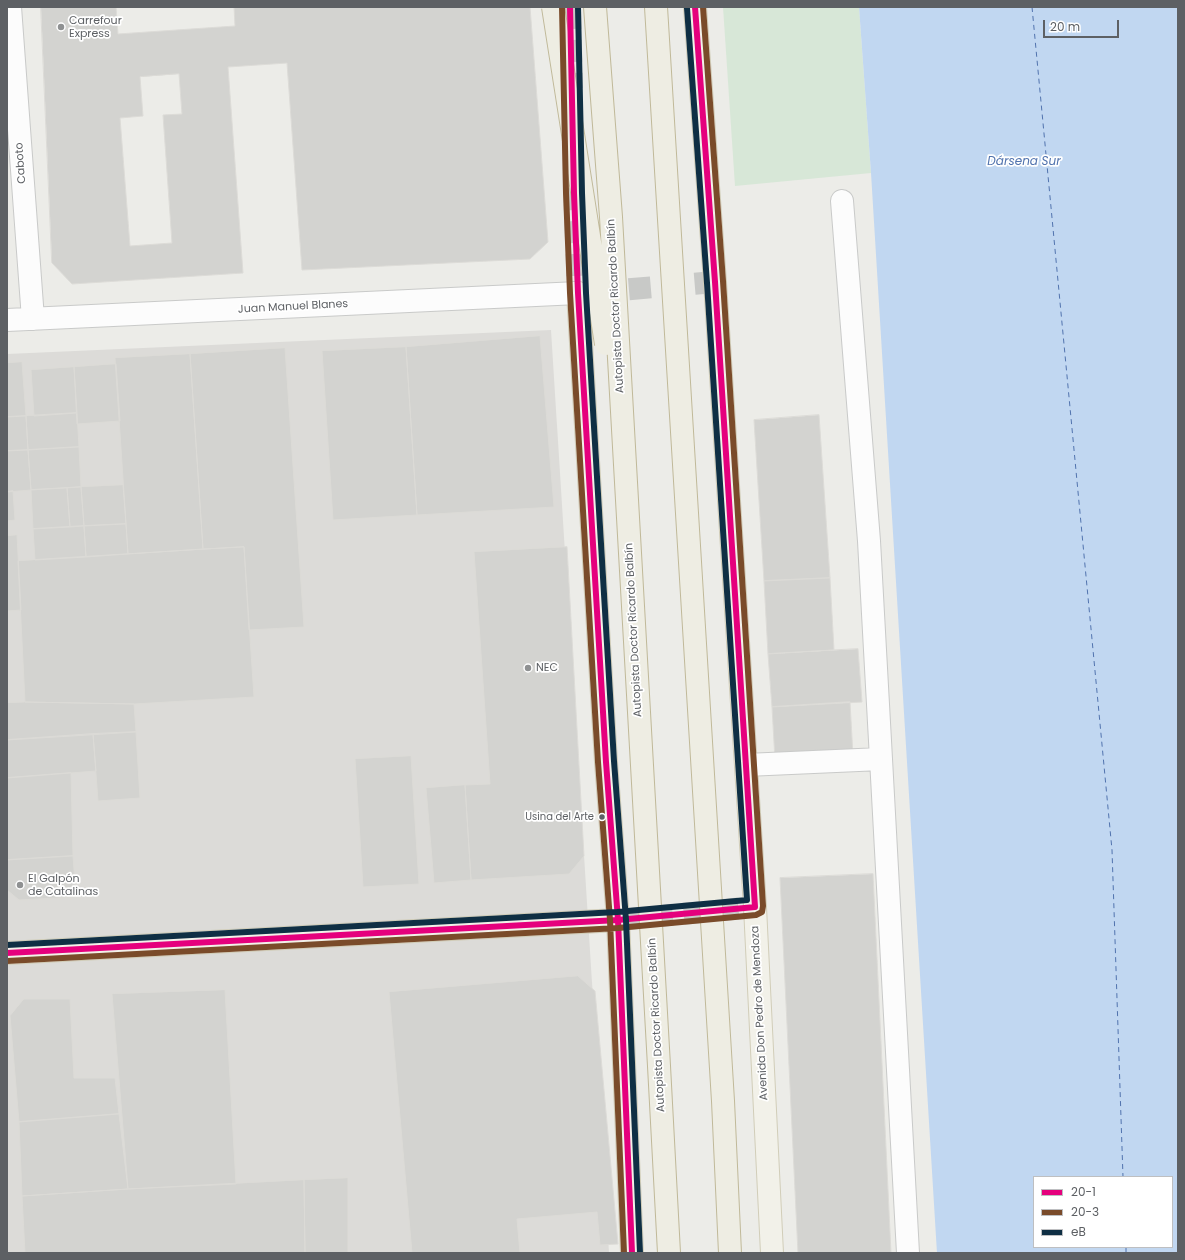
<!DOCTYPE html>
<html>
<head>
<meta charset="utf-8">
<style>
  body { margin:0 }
  #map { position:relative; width:1185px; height:1260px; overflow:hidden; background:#ecece8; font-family:Poppins,sans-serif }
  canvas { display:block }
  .frame { position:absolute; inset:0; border:8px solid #5d6064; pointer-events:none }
  .legend { position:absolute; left:1033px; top:1176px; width:140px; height:72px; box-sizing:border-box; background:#fff; border:1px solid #bebfc1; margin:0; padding:5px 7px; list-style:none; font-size:12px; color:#5d6064 }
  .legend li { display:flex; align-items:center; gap:8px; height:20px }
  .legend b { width:20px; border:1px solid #bebfc1 }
  .scale { position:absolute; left:1043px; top:20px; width:76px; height:18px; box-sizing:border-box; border:2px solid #5d6064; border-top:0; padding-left:5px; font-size:12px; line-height:14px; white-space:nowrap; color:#5d6064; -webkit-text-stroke:3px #fff; paint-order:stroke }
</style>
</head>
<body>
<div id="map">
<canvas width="1185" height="1260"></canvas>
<div class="frame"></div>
<ul class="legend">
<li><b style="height:5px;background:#e5007d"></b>20-1</li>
<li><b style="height:5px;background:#7a4b2a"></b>20-3</li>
<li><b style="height:5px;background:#0f2f44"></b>eB</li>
</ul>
<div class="scale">20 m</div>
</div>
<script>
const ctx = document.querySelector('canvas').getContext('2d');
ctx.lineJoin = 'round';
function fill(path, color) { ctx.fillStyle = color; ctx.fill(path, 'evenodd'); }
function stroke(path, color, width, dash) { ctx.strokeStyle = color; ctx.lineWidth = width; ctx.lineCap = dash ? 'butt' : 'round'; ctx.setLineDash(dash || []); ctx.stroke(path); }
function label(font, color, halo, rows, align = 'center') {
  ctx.font = font + ' Poppins,sans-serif'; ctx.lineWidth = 3.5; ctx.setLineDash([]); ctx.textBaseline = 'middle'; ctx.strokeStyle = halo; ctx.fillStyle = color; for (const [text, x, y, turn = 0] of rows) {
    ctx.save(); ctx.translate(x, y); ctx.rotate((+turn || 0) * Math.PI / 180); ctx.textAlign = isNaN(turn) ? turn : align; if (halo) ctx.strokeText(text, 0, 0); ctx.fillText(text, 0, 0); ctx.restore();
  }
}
fill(new Path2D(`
  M551,330l58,923h-602v-899z`), '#dcdbd8');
fill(new Path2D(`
  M723,7h136l12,166 -136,13z`), '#d7e7d7');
fill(new Path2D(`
  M859,7h319v1246h-241l-66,-1080zM1034,1177h138v70h-138z`), '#c1d7f1');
stroke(new Path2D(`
  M1032,7l80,843 11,327
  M1126,1247v6`), '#5173ae', 1, [5, 4]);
const building = new Path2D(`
  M41,7h75l2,27 117,-8 -1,-19h296l18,235 -18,17 -228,11 -15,-207 -59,4 15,206 -171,11 -20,-21zM179,74l3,40 -19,1 9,128 -42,3 -10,-128 23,-2 -3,-39z
  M540,336l14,171 -137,8 -11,-168z
  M406,347l11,168 -84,5 -11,-169z
  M285,348l19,279 -55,3 -5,-83 -41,2 -13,-195z
  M190,354l13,195 -75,5 -13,-196z
  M22,362l4,54 -19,1v-54z
  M116,364l4,57 -43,3 -3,-57z
  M74,367l3,46 -43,3 -3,-46z
  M77,413l2,34 -51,3 -2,-34z
  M819,415l11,163 -66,3 -10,-161z
  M26,416l2,34 -21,1v-34z
  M79,447l2,40 -50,3 -3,-40z
  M28,450l3,40 -24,2v-41z
  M123,485l3,39 -42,2 -3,-39z
  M81,487l3,39 -14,1 -3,-39z
  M67,488l3,39 -37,2 -2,-39z
  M13,491l2,29 -8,1v-29z
  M126,524l2,30 -42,3 -2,-31z
  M84,526l2,31 -51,3 -2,-31z
  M17,535l4,75 -14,1v-75z
  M244,547l10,150 -120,7 -109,-2 -7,-141z
  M567,547l17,309 -15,18 -98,6 -6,-95 25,-1 -16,-232z
  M830,578l4,72 -66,4 -4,-73z
  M858,649l4,53 -90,5 -4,-53z
  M25,702l109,2 2,28 -129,8v-37z
  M850,702l3,54 -78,4 -3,-53z
  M136,732l4,66 -42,3 -5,-67z
  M93,734l3,37 -89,7v-38z
  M411,756l8,128 -56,3 -8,-128z
  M71,773l2,83 -66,4v-82z
  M465,785l6,95 -37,3 -8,-95z
  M73,856l3,41 -57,3 -12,-10v-30z
  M873,874l18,379h-93l-18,-375z
  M578,976l17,15 23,253 -18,1 -3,-33 -80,7 3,34h-108l-23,-261z
  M225,990l11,194 -108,5 -16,-195z
  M24,999h46l4,79h41l4,36 -100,8 -9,-106z
  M119,1114l9,75 -106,7 -3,-74z
  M348,1178v75h-43l-1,-73z
  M304,1180l1,73h-280l-3,-57 106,-7z`);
fill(building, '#d3d3d0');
stroke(building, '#dcdbd7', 1);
stroke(new Path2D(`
  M596,292l119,-10`), '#c8c9c7', 22, [22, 11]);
stroke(new Path2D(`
  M570,7l2,81
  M574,188l4,105
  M618,920l137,-13`), '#c8c9c7', 22, [22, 11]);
const minor = new Path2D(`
  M10,7l23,312
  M842,201l27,340 12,218
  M7,320l571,-27
  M746,765l135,-6 27,494`);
const major = new Path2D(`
  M695,7l20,275 40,625 17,346
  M578,293l28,469 12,158 14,333
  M7,953l611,-33`);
stroke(minor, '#c9cac9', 24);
stroke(major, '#d1cdb8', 24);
stroke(minor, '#fcfcfc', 22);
stroke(major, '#f2f1e9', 22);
const highwayBridge = new Path2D(`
  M553,7l53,337
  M595,7l16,210 48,849 10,187
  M656,7l67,1094 7,152`);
stroke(highwayBridge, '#c0b999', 24, []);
stroke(highwayBridge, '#eeede3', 22);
stroke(new Path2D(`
  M570,7l4,186 4,100 28,469 12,158 14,333
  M7,953l611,-33 137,-13 -40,-625 -20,-275`), '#e5007d', 6);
stroke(new Path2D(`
  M562,7l4,186 4,100 28,469 12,158 14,333
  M7,961l611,-33 138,-13 6,-3 1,-6 -40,-625 -20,-274`), '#7a4b2a', 6);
stroke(new Path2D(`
  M578,7l4,186 4,100 28,468 12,159 14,333
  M7,945l610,-33 130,-12 -40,-617 -20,-275`), '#0f2f44', 6);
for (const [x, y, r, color] of [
  [61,27,4,"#8f9192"],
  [528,668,4,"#8f9192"],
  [602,817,3.5,"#5d6064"],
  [20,885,4,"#8f9192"]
]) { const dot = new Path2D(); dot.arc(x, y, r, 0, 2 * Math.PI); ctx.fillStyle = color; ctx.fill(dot); stroke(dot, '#fff', 1.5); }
label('10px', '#5d6064', '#fff', [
  ["Usina del Arte",594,817]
], 'right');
label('11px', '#5d6064', '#fff', [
  ["Carrefour",69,21],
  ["Express",69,34],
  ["NEC",536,668],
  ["El Galpón",28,879],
  ["de Catalinas",28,892]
], 'left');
label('11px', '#5d6064', '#fff', [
  ["Caboto",21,163,-94],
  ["Autopista Doctor Ricardo Balbín",616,306,-93],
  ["Juan Manuel Blanes",293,307,-3],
  ["Autopista Doctor Ricardo Balbín",634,630,-93],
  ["Avenida Don Pedro de Mendoza",760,1013,-93],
  ["Autopista Doctor Ricardo Balbín",657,1025,-93]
]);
label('italic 12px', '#5173ae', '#fff', [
  ["Dársena Sur",1024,162]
]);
</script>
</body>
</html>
